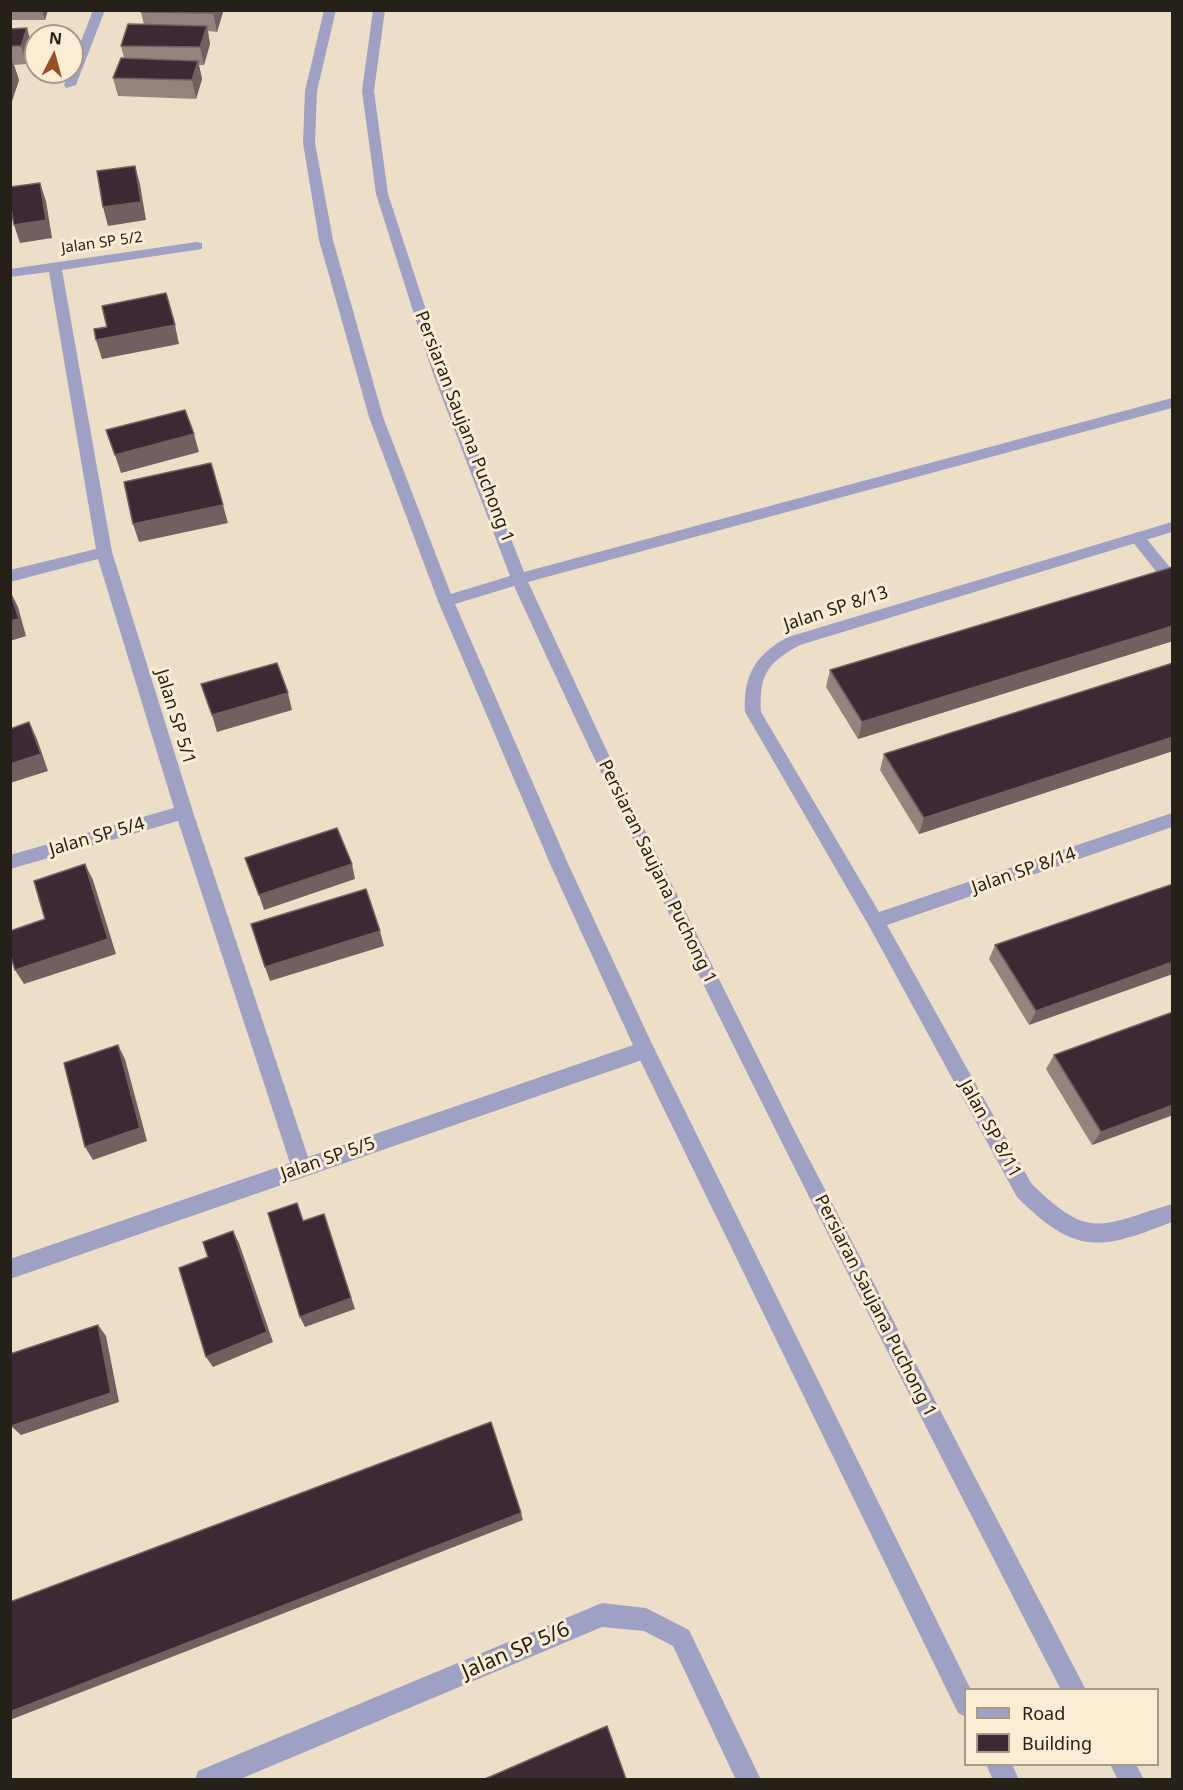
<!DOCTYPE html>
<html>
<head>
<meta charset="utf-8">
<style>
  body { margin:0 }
  #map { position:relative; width:1183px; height:1790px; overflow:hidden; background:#eddfc7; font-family:"Noto Sans",sans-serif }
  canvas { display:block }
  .frame { position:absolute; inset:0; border:12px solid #262118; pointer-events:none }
  .legend { position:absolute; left:964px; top:1688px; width:195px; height:78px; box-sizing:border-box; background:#fbecd4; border:2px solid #a69b89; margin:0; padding:8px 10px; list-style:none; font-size:18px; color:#262118 }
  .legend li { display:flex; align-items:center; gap:12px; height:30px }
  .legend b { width:30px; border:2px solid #a69b89 }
  .north { position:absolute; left:24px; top:24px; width:60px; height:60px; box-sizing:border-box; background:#fbecd4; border:2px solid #a69b89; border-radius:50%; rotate:6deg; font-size:16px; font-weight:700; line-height:24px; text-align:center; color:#262118 }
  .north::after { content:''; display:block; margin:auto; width:21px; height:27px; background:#955125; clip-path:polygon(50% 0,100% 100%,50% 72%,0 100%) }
</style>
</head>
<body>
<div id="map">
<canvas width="1183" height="1790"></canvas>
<div class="frame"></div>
<ul class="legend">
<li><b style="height:8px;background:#9ea1c4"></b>Road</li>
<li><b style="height:16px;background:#3d2934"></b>Building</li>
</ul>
<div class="north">N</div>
</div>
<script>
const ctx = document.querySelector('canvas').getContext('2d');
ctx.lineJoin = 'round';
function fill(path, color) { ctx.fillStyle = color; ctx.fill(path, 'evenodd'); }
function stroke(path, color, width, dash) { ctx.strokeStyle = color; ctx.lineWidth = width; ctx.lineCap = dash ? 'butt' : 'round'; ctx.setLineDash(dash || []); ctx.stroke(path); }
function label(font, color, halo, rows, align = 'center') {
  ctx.font = font + ' "Noto Sans",sans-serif'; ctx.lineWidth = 6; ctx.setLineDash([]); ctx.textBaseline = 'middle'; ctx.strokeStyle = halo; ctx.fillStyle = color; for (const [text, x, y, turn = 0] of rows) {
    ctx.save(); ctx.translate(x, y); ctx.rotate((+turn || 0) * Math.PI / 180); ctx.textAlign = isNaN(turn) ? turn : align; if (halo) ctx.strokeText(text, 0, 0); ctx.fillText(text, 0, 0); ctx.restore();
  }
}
fill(new Path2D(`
  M1137,532l5,1 30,37v16l-6,-2 -34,-43 -3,-4z`), '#9ea1c4');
fill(new Path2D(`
  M93,10h12l-29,75 -10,3 -2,-3 5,-13h3v-7z
  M197,242l5,1v6l-140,21 50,282 81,260 115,345 337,-116 7,3 3,6 -3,6 -7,3 -635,220v-20l280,-96 -112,-342 -168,48v-14l164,-47 -76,-249 -88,23v-12l86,-21 -47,-277 -39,5v-8z
  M1172,522v10l-372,113c-33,18 -41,30 -39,67l118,200 293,-99v14l-285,98 144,258c59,59 70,42 141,21v18c-73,29 -97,33 -155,-25l-148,-271 -124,-214c-2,-37 11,-58 43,-75z
  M602,1603l44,5 43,22 72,150h-25l-63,-134 -29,-15 -42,-4 -364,153h-43l3,-9z`), '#9ea1c4');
fill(new Path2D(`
  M324,10h12l-19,81 -2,52 18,97 50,177 68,177 59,-18 -78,-205 -56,-177 -14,-103 11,-81h12l-11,81 14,103 58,177 78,201 648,-174v10l-644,174 100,214 167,336 291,558h-25c-188,-366 -376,-730 -547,-1104l-59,18 114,262 83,178 319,646h-5v27l-8,-4 -320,-657 -87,-190 -113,-265 -69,-184 -50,-177 -16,-97 2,-52z
  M986,1764h26l7,16h-26z
  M1110,1764h26l8,16h-26z`), '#9ea1c4');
fill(new Path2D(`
  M10,10h38l-3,10h-35z
  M141,10h81l1,2 -6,20 -9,-1 2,13 -6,21h-5l3,14 -6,20 -78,-3 -5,-18 11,-20 -3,-12 23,-21 -3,-13z
  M10,29l22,17 -5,18 -13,1 5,15 -7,21h-2z
  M1173,567v74l-315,98 -32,-52 4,-17z
  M1173,663v88l-254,83 -39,-64 4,-16z
  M1173,884l-144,141 -40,-66 6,-14z
  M1054,1055l119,60 -81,30 -46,-76z`), '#95847e');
fill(new Path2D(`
  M42,10h6l-3,10z
  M214,10h8l1,2 -6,20 -4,-19z
  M207,26l3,18 -6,21 -4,-18z
  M27,28l5,18 -5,18 -6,-18z
  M198,61l4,18 -6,20 -4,-19z
  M13,62l6,18 -7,21 -2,-6v-25z
  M135,166l5,18 6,36 -38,6 -5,-19z
  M40,183l6,18 6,37 -32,5 -6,-18z
  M175,325l4,19 -77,15 -6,-19z
  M194,434l5,18 -78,21 -6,-18z
  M223,505l5,18 -89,19 -6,-18z
  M10,591l8,16 8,29 -16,5z
  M1173,626v15l-315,98 4,-17z
  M288,693l4,17 -75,22 -5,-17z
  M29,722l8,17 11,32 -38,12v-19z
  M1173,737v14l-254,83 5,-16z
  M85,864l8,16 23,74 -92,30 -9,-14z
  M352,864l3,15 -91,31 -5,-15z
  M380,931l4,15 -114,35 -5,-14z
  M1173,962v12l-144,51 7,-14z
  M118,1045l7,14 22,82 -54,19 -8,-13z
  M1173,1105v10l-81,30 9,-13z
  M324,1214l31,95 -50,18 -5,-10z
  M233,1231l6,12 34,99 -60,25 -7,-10z
  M98,1325l8,11 13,66 -98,33 -10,-9z
  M521,1513l2,7 -513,200v-8z`), '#726060');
const building = new Path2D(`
  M141,10h73l-1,3 -72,-1z
  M128,24l79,2 -7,21 -79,-1z
  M27,28l-6,18h-11v-17z
  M121,58l77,3 -6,19 -79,-2z
  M135,166l6,36 -38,5 -6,-36z
  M40,183l6,37 -32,5 -4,-22v-16z
  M166,293l9,32 -79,15 -2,-11 13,-2 -5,-21z
  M185,410l9,24 -79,21 -9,-25z
  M211,463l12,42 -90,19 -9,-42z
  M1173,567v59l-311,96 -32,-52z
  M10,591l9,28 -9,2z
  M277,663l11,30 -76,22 -11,-31z
  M1173,663v74l-249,81 -40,-64z
  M29,722l12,32 -31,10v-35z
  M337,828l15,36 -93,31 -14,-37z
  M85,864l23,75 -93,31 -5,-17v-22l35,-12 -11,-38z
  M1173,884v78l-137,49 -41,-66z
  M366,889l14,42 -115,36 -14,-43z
  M1173,1012v93l-72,27 -47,-77z
  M118,1045l22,83 -55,19 -21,-84z
  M297,1203l6,18 21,-7 27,84 -51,19 -32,-104z
  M233,1231l34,101 -61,25 -27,-89 29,-11 -5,-15z
  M98,1325l13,68 -100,33 -1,-72z
  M491,1422l30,91 -511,199v-110z
  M607,1726l19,53h-141z`);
fill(building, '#3d2934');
stroke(building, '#726060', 1.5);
label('15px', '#262118', '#fbecd4', [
  ["Jalan SP 5/2",102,243,-8]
]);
label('18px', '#262118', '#fbecd4', [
  ["Persiaran Saujana Puchong 1",464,427,69],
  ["Jalan SP 8/13",836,609,-18],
  ["Jalan SP 5/1",175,717,73],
  ["Jalan SP 5/4",97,837,-16],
  ["Jalan SP 8/14",1024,871,-19],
  ["Persiaran Saujana Puchong 1",657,872,64],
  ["Jalan SP 8/11",990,1129,61],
  ["Jalan SP 5/5",328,1159,-19],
  ["Persiaran Saujana Puchong 1",875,1306,63]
]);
label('21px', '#262118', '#fbecd4', [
  ["Jalan SP 5/6",516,1651,-23]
]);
</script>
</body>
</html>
